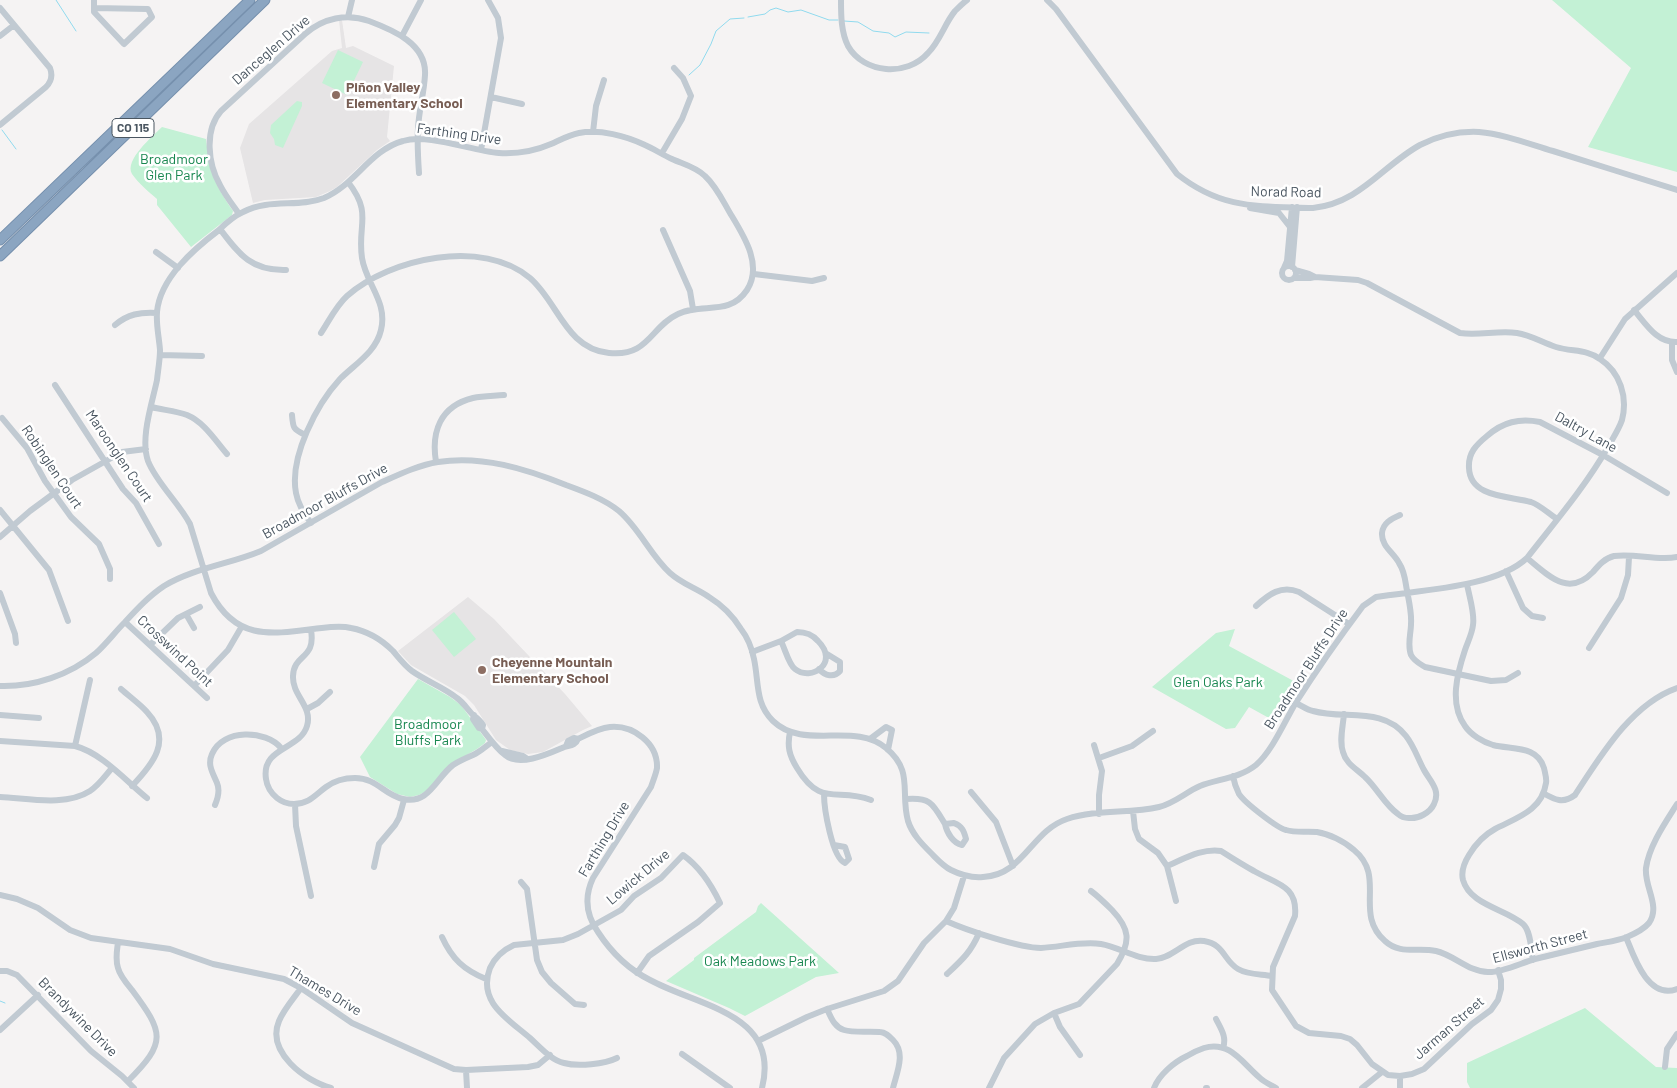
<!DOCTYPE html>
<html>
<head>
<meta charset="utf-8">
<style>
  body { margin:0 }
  canvas { display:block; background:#f5f3f3 }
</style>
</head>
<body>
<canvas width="1677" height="1088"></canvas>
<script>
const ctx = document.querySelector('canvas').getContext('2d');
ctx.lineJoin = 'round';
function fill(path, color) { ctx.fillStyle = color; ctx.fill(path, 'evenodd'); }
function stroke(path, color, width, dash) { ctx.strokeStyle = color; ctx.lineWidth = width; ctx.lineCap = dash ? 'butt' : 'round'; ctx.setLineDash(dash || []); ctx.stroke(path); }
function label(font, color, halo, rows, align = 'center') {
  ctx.font = font + ' Barlow,sans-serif'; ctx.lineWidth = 5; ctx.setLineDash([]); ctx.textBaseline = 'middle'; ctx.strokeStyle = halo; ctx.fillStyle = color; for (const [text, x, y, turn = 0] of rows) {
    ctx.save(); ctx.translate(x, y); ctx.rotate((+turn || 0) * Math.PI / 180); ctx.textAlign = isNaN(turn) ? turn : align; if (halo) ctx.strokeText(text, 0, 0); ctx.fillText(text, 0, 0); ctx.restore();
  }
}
fill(new Path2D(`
  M339,20h3l4,28 7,-2 41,20 -7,71 3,4 -13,9 -40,37 -7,4 -14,6 -51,3 -12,3 -13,-55 9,-24 83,-73 10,-3z
  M468,597l26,22 71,75 27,32 -9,4 -40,22 -15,2 -18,-4 -14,-10 -22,-35 -9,-9 -54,-31 -13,-14z`), '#e6e4e5');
fill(new Path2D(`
  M1552,0h125v172l-89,-25 43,-79z
  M338,50l25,12 -16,33 -25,-12z
  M297,101l5,1v4l-19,42 -8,-3 -1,-6 -4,-6 1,-8z
  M162,127l44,12c4,34 8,44 27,72l-1,4 -41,32 -34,-42v-6c-8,-7 -19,-16 -25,-25 -8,-14 21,-38 30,-47z
  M454,612l22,27 -22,18 -22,-27z
  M1235,629l-6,17 72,39 -23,38 -29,-16 -14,21 -9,1 -74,-42 64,-54z
  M418,679l32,18 11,8 25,35 -1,3 -8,6 -28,16 -21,25 -9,5 -9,2 -13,-3 -27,-17 -10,-20z
  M761,903l78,70 -23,4 -71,39 -16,-8 -63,-27 28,-21v-2l62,-46 2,-6z
  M1585,1008l71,59 21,1v20h-207l-3,-6v-19z`), '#c3f1d5');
stroke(new Path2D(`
  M56,0l20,31
  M748,17l17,-3 5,-4 6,-2 12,4 13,-2 28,10h9
  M844,21l14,1 15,9 16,2 6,4 11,-5 23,1
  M689,75l11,-10 11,-21 5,-13 14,-12 14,-1
  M2,130l14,19
  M0,1001l5,2`), '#90daee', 1);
const highway = new Path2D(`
  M0,240l250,-240
  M0,256l265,-256`);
stroke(highway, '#7690ad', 11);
stroke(new Path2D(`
  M841,0c0,15 0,32 7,46 16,28 59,31 80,7 12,-12 17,-30 27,-42 4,-4 8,-8 12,-11
  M1047,0l9,9 121,165c45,36 82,32 136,34 47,-5 69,-42 107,-63 18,-9 39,-14 59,-13 25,2 50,12 74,19 41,13 83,26 124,39
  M0,8l50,60c3,8 1,14 -4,19l-46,38
  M94,8l54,1 4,8 -28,27 -30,-32v-12
  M348,17l4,-17
  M0,36l14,-11
  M402,36l19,-36
  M491,97l31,7
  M593,132l3,-26 8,-26
  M481,150l20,-112 -3,-20 -10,-18
  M662,153l20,-34 9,-23 -8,-18 -9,-10
  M1250,208l29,5 11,14
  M239,214c-7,-10 -14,-19 -19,-29 -12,-21 -16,-55 1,-74l84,-77c18,-16 42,-21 64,-13 24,9 58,23 56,54 -1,18 -6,35 -7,53 -1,15 0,30 1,45
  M220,229c19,25 31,42 66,41
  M663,230l27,61 3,18
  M156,252l22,16
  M1282 273a7 7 0 1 1 14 0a7 7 0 1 1-14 0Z
  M1292,267l5,-60
  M1284,268l3,-7 5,-54
  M1295,270l14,4 6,3
  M754,274l58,7 12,-3
  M1634,310c12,14 23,33 43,32
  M115,325c13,-11 25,-13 42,-12
  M321,333c8,-12 15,-27 26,-37 43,-38 136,-58 183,-18 28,24 36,71 79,75 40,4 41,-26 69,-39 24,-12 51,3 69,-24 16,-25 -3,-54 -17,-77 -7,-12 -14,-27 -25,-37 -9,-9 -22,-12 -33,-17 -9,-4 -18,-10 -27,-14 -19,-9 -45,-16 -66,-12 -10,2 -19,7 -28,11 -16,7 -34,10 -52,9 -27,-2 -71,-20 -96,-12 -33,9 -48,44 -79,57 -26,10 -54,0 -81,14 -9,4 -17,11 -24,18 -25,19 -59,48 -62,82 -1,13 2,25 3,38 0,10 -2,20 -3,30 -5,24 -17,58 -9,81 8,21 31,42 42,63l21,69c24,46 57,42 102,36 12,-1 25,-4 38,-1 16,3 30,11 42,23 6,7 11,14 19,20 14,10 31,16 45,27 7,5 10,11 16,17 4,3 7,5 10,10l-1,4
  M1672,342v18l5,12
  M160,355l42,1
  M1600,358l25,-39 52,-46
  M55,385l68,104 13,14 23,41
  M151,407c12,3 25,4 36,8 17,7 28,25 40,39
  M292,415c1,13 1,14 13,20
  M2,418l25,30 18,33 26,36 28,27 11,25v10
  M436,462c-5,-30 4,-56 37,-64 10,-2 21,-2 31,-3
  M0,510l49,60 19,51
  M1400,515c-9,4 -17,8 -18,18 -1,13 12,20 17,30 4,6 6,15 7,22 2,13 6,26 5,39 0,9 -4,21 0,31 3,6 9,9 14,12l66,14 15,-1 12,-7
  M1557,519c-8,-5 -17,-14 -26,-17 -21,-6 -61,-4 -62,-34 -1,-15 7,-23 18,-32 16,-14 32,-18 53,-14l63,33 64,38
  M311,523c-7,-9 -13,-19 -15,-30 -7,-36 21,-89 44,-114 15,-15 36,-27 41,-49 7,-28 -15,-46 -19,-72 -5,-34 11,-44 -14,-76
  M0,537l30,-26 42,-31 50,-28 24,-3
  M1527,558c21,17 41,40 66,14 6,-7 12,-14 21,-16 21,-3 43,5 63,1
  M1506,571l17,37 9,8 11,2
  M1467,584c2,12 8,29 6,41 -1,9 -5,16 -8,25 -8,24 -16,54 0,76 6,9 18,16 28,19 19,5 44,0 51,23 1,5 3,11 2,15 -4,28 -30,35 -51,46 -11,6 -20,16 -26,26 -5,8 -8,17 -6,25 7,25 43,29 60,44 8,7 8,26 10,36
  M0,593l15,41 1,9
  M1256,606c13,-12 25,-21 43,-14l50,32
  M186,614l8,14
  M125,622l82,76
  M311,630c5,30 -17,23 -18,46 -1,20 20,30 14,50 -7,24 -46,21 -41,53 1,8 5,14 11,19 5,4 11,6 17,6 15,0 21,-9 32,-17 8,-6 19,-9 29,-9 22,0 29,17 48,21 26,6 33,-21 50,-34 6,-4 13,-7 20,-10 7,-3 13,-9 19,-13
  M797,632c9,0 15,2 21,9 22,22 -7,41 -23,28 -6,-4 -10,-20 -14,-28z
  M150,645l28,-27 22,-11
  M1589,648l32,-50 7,-23 1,-18
  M752,652l29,-11
  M819,669c6,7 15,9 21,2v-9l-13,-8
  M0,686c34,1 70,-11 96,-33 10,-9 19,-21 29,-31 12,-13 24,-26 39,-36 30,-18 66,-22 97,-35l121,-69c18,-8 37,-17 56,-20 44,-7 88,7 128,23 19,7 38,14 53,26 21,18 31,44 51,62 12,11 26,15 39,24 13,8 24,19 32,32 7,9 11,20 13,30 5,23 1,45 19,62 31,30 81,0 113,27 28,23 14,44 22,73 4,13 14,23 23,32 6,6 12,13 20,17 10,5 21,8 32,7 41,-2 48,-46 84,-58 30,-10 62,-5 92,-12 16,-4 27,-15 41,-21 18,-7 40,-8 56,-21 16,-14 28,-42 39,-61 21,-33 44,-66 68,-98l13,-9c43,-7 119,-9 151,-39 28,-36 58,-71 81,-111 5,-9 11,-18 14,-27 6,-23 -2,-48 -22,-61 -13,-10 -28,-7 -44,-12 -13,-4 -25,-12 -39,-14 -19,-3 -38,3 -57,0l-93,-50 -9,-3 -43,-3 -5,1h-16
  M194,686l34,-36 14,-24
  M121,689c9,8 19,15 26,23 26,28 6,52 -15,74
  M1296,703c6,3 11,7 17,8 31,9 70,-5 93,25 8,10 12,23 18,34 6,11 17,20 10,34 -4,9 -16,15 -25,14 -4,0 -8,-1 -11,-4 -13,-9 -21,-26 -33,-37 -8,-8 -19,-13 -22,-25 -4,-11 0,-26 1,-38
  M307,709l11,-6 12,-11
  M0,715l39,3
  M474,715l-1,4 6,9 3,1c7,9 14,19 23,26 14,12 43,-1 57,-7 6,-3 13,-1 16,-9
  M790,732c-3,14 -1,23 7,36 24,40 40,19 74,32
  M870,739l16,-12 6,3 -4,20
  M0,741l75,5c27,7 51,35 72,52
  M1094,745l8,26 -3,24v19
  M75,746l15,-66
  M566,746l2,-5 6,-3 4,1c10,-5 21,-11 32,-12 23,-2 48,16 47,41 -1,6 -4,13 -6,19l-58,91c-9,19 -7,37 5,54 13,20 30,37 52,48 47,26 131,33 112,108
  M502,751l21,5 3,2
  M1099,758l33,-12 21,-15
  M1233,776c1,6 3,12 6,18 5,8 38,34 47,36 10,3 21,1 31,2 12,2 27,9 37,18 33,27 -1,63 31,91 15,14 33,6 51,10 18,4 33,21 52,21 13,1 33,-9 47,-13 21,-5 41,-10 62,-15 10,-2 20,-3 30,-7 7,-3 17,-8 22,-14 12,-17 -5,-36 -3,-55 3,-22 19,-45 31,-64
  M971,792l25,30 17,44
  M1543,793c12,7 20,11 32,2 25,-38 56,-91 102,-107
  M824,794c0,14 8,64 21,69l4,-4 -4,-12 -11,-2
  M0,797c27,1 65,10 90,-6 9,-6 15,-15 22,-23
  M906,799c25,-2 27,5 39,25
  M295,804l1,22 15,70
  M215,805c3,-7 5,-15 2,-22 -4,-10 -10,-18 -5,-29 11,-26 54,-24 69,-6
  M1133,811l2,18 4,10 19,14 9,13 9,35
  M954,823c8,3 10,8 12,16l-4,6c-9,-2 -15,-12 -17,-21z
  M1167,866c17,-7 35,-18 54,-15 11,7 22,14 33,20 22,13 44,14 41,45l-22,51 -1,23 24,36 13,7 32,3 9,3 7,6 15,19 16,11 12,1 12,-2 12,-5 48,-45 19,-14 7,-10 3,-11v-9l-3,-10
  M374,867l5,-23 16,-19 4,-7 5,-18
  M521,882l6,7 10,71 5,12 9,11 24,21 9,1
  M0,895l17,4 21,9 32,22 21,8 79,11 43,15 71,15 17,9 51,35 102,46 12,1 62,-3 10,-2 12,-10
  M946,921c20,9 74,27 95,27 20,-1 40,-7 60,-4 18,3 36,16 55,15 18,-1 29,-21 48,-18 20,3 20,20 34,28 10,6 23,5 34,7
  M442,937c10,22 22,33 44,42
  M1626,937c8,20 22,63 51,52
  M118,942c-1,9 -3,17 0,26 2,8 9,16 14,22 32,43 35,52 -4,91
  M0,971h7l10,4 74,76 31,25 12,12
  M947,974c15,-14 24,-22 32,-41
  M301,988c-7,10 -17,21 -22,33 -13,31 26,60 52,67
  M827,1009c4,8 7,18 17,21 10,3 25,1 36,2 5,0 9,4 13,8 13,13 4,32 0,48
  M1054,1013l6,14 20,28
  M1216,1019c5,10 11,18 7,29
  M0,1030l38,-35
  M758,1041l49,-24 20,-8 57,-18 14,-10 26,-38 22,-22 8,-13 10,-32
  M682,1054l48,34
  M617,1058c-12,6 -39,9 -53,5 -13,-3 -24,-16 -34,-25 -22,-19 -53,-36 -40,-70 5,-11 13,-18 24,-23l49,-5 15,-6 43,-24 13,-14 27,-18 22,-23c17,12 28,29 37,48l-22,19 -49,34 -12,17
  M1665,1067l2,-18 10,-15
  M466,1070l1,18
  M989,1088l15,-30 31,-34 19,-11 25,-9 38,-40c14,-23 13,-35 -5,-54 -7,-7 -13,-13 -21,-19
  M1154,1088c5,-13 20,-26 33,-32 5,-3 11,-6 17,-8 26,-8 39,16 56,30 4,4 11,7 16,10
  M1206,1088h1
  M1362,1088l20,-16
  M1400,1088v-12`), '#c1cad2', 6);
stroke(highway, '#8ba5c1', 9);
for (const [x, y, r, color] of [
  [336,95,5,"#8d6e63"],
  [482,670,5,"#8d6e63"]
]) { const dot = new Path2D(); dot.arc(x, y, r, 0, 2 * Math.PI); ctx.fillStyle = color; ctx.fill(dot); stroke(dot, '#fff', 2); }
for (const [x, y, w] of [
  [133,128,42]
]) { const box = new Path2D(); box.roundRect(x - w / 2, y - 9.5, w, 19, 4); ctx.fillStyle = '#fff'; ctx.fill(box); stroke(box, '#4a5661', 1); }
label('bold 12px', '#4a5661', null, [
  ["CO 115",133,128]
]);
label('14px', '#4a5661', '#fff', [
  ["Danceglen Drive",271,50,-41],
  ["Farthing Drive",459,134,8],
  ["Norad Road",1286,192,1],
  ["Daltry Lane",1586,432,29],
  ["Maroonglen Court",119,456,56],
  ["Robinglen Court",52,467,56],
  ["Broadmoor Bluffs Drive",325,501,-29],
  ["Crosswind Point",175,651,43],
  ["Broadmoor Bluffs Drive",1306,669,-57],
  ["Farthing Drive",604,839,-59],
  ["Lowick Drive",638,877,-40],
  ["Ellsworth Street",1540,946,-15],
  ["Thames Drive",325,991,31],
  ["Brandywine Drive",78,1017,45],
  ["Jarman Street",1449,1028,-41]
]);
label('bold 14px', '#785e54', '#fff', [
  ["Piñon Valley",346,87],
  ["Elementary School",346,103],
  ["Cheyenne Mountain",492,662],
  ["Elementary School",492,678]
], 'left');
label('14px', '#17864f', '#fff', [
  ["Broadmoor",174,159],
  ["Glen Park",174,175],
  ["Glen Oaks Park",1218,682],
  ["Broadmoor",428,724],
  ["Bluffs Park",428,740],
  ["Oak Meadows Park",760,961]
]);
</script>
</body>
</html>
